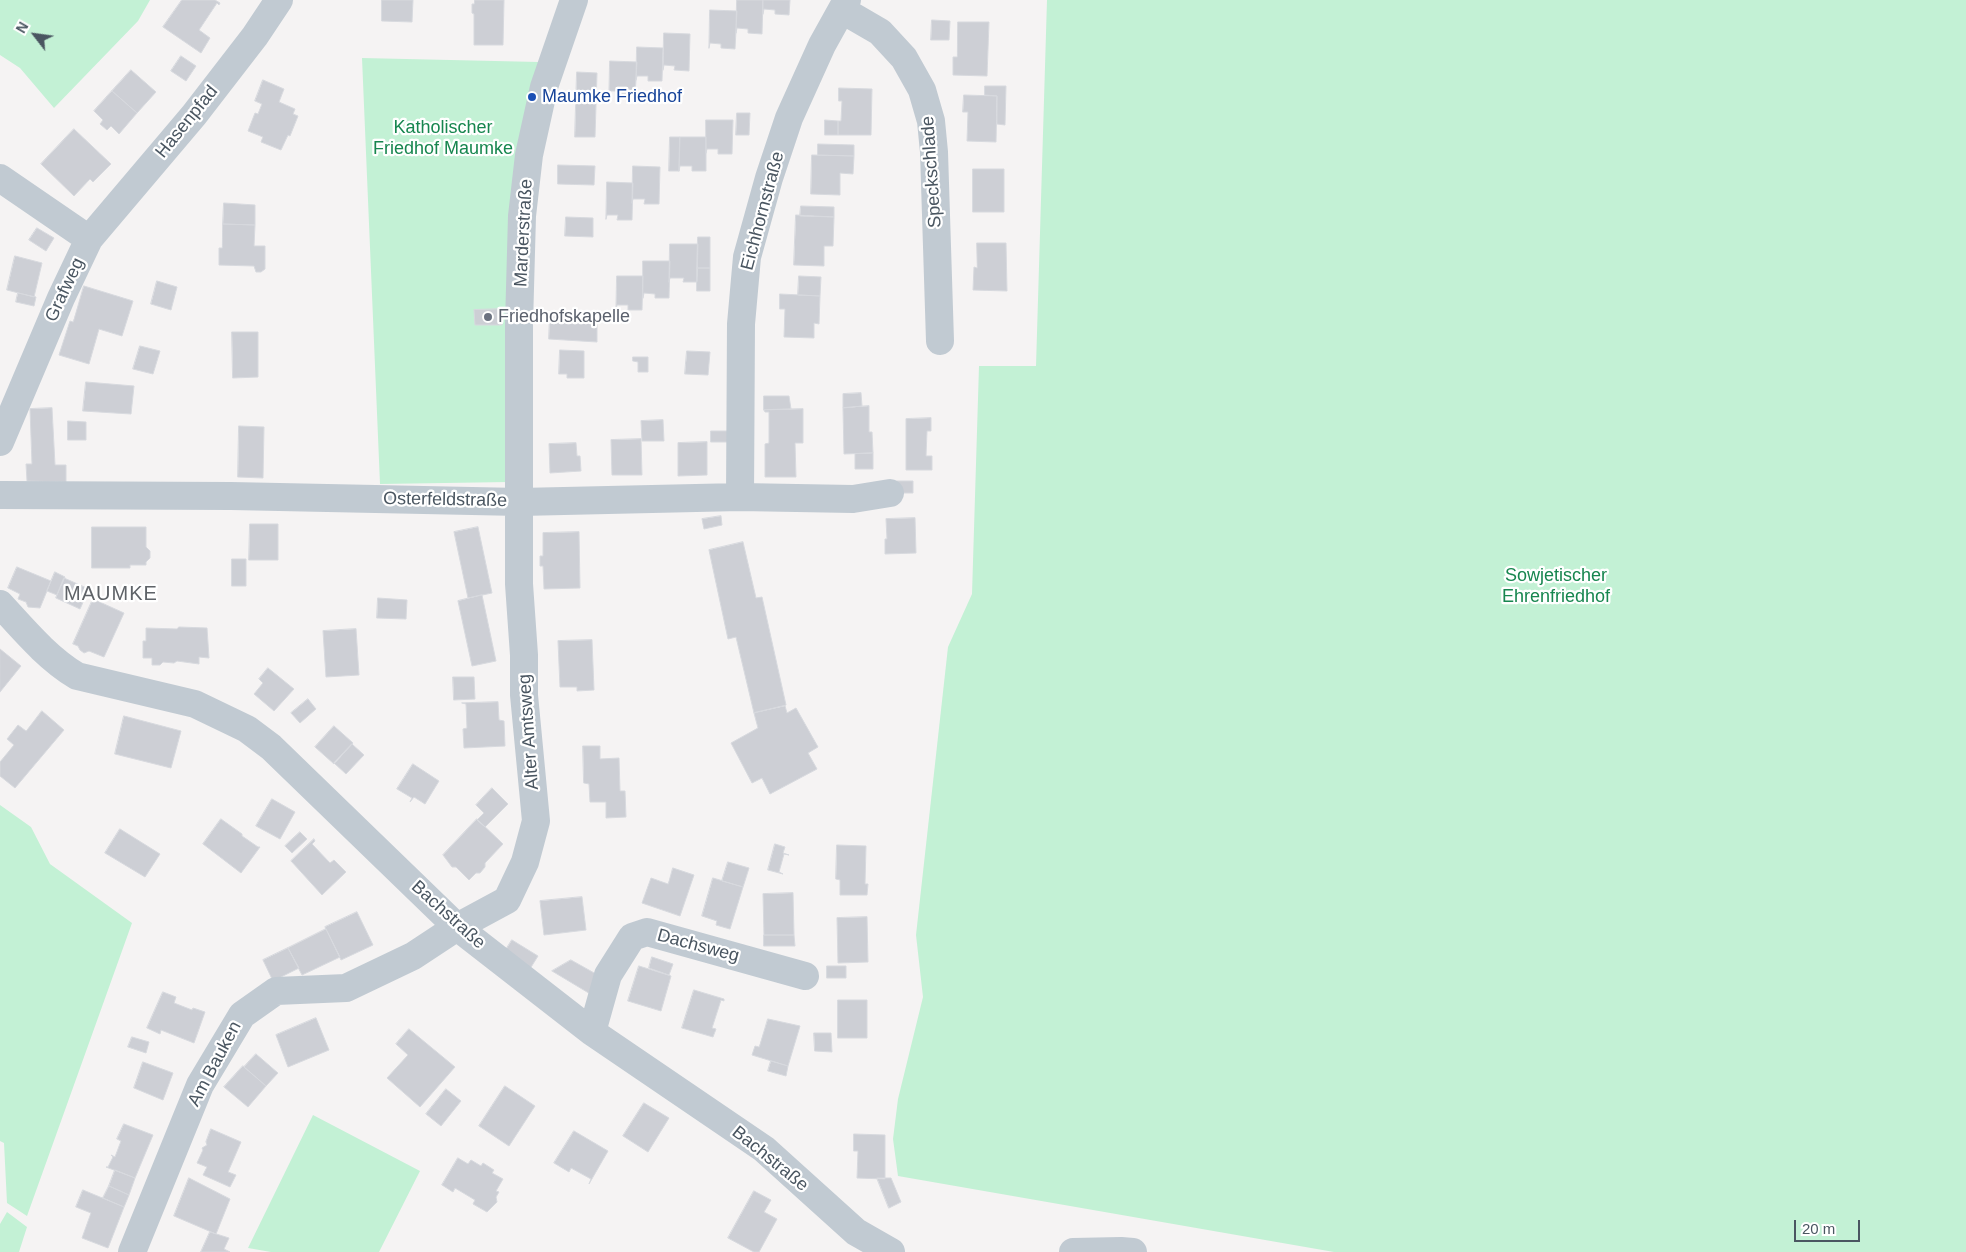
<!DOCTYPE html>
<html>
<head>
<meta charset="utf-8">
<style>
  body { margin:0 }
  #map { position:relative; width:1966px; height:1252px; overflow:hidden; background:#f5f3f3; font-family:Helvetica,sans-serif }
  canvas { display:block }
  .north { position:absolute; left:10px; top:10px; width:50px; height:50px; -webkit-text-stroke:4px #fff; paint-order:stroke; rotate:300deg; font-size:14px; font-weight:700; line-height:20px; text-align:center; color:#4a5661 }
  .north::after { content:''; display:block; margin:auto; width:18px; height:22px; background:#4a5661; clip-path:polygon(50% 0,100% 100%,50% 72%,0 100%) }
  .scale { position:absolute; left:1794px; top:1220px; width:66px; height:22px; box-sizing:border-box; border:2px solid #4a5661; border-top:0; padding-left:6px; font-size:15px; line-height:18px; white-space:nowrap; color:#4a5661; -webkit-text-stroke:4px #fff; paint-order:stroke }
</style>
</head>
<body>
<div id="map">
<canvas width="1966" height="1252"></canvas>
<div class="north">N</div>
<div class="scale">20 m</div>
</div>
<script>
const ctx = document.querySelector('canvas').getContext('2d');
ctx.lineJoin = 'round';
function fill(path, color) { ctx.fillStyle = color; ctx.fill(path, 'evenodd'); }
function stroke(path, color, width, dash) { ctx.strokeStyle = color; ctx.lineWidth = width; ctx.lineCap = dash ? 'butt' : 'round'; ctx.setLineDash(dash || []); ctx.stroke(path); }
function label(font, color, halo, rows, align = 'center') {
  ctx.font = font + ' Helvetica,sans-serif'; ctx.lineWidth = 4.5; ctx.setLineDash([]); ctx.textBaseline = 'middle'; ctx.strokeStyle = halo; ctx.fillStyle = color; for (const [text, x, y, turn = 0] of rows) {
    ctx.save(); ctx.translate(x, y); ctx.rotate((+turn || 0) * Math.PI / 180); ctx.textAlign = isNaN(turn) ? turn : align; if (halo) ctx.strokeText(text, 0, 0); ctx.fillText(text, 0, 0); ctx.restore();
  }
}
fill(new Path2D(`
  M0,0h150l-12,21 -84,87 -34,-40 -20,-13z
  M1047,0h919v1252h-632l-436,-76 -5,-37 5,-40 25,-102 -7,-62 32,-288 24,-53 7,-228h57z
  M362,58l177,4 -30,420 -129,2z
  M0,805l31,22 19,37 82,59 -105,293 -20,-13 -3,-60 -4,-2z
  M313,1115l107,56 -41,81h-108l-23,-4z
  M7,1212l20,15 -8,25h-19v-28z`), '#c3f1d5');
const building = new Path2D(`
  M182,0h33l5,3 -1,2 -2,-2 -18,27 11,8 -9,15 -38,-26z
  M382,0h31l-1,22 -30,-1z
  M475,0h29l-1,45h-29v-31l-2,-1v-9h2z
  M737,0h26l-1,34 -14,-1v-4l-11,-1 -1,5z
  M763,0h27l-1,15 -14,-1v-4l-11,-1 -1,5z
  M710,10l27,1 -2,38 -14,-1v-4l-11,-1 -1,5z
  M932,20l18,1 -1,19h-18z
  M958,22h31l-2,54 -34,-1v-18h4z
  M664,33l26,1 -1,37 -15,-1 1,-4 -11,-1 -1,5z
  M637,47l26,1 -1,33h-14v-5h-11l-1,4z
  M181,56l15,10 -10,15 -15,-10z
  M610,61l27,1 -2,34 -14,-1v-4h-11l-1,4z
  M131,70l25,22 -19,21 -25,-22z
  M577,72l20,1 -2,64h-20z
  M263,80l21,9 -5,13 16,7 -2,5 5,2 -8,20 -2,-1 -7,15 -20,-8 2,-5 -15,-6 7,-18 3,1 4,-10 -7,-3z
  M985,86h21l-1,39 -8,-1v-28l-12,-1z
  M839,88l33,1 -1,46h-33v-14h3l1,-20h-3z
  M112,91l25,22 -18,21 -8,-8 -4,4 -7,-6 3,-4 -9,-9z
  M964,95l33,1 -1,46 -29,-1 1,-29h-5z
  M737,113h13l-1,22h-13z
  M706,120h27l-1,34h-14v-5h-11l-1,4z
  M825,120l13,1v14h-13z
  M74,129l37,35 -18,18 -3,-3 -16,17 -33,-32z
  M670,137h10l-1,34h-10z
  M680,137h26v34h-14v-5h-12l-1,5z
  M818,144l36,1v11l-36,-1z
  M812,155l42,1 -1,18 -13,-1v22l-29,-1z
  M558,165l37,1 -1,19 -36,-1z
  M633,166l27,1 -1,37h-15l1,-5h-12l-1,4z
  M973,169h31v43h-31z
  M607,182l26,1 -1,37h-15l1,-5h-11l-1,4z
  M224,203l31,2v20l-32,-1z
  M801,206l33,1v10l-34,-1z
  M796,215l38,2 -1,29h-9v20l-30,-1z
  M566,217l27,1v19l-28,-1z
  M223,224l32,1 -1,21h11v23l-4,3h-5l-2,-6 -35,-1v-17h3z
  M37,228l17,10 -8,13 -17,-11z
  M698,237h12v31h-13z
  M977,243h29l1,48 -34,-1 1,-23 3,1z
  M670,244h28l-1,38h-14l1,-4h-14l-1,4z
  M15,256l27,7 -8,34 -27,-7z
  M643,261h27l-1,37h-14v-4l-11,-1 -1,5z
  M697,268h13v23h-13z
  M617,276h26l-1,34h-14v-5h-11l-1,5z
  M799,276l22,1 -1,19 -22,-1z
  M157,281l20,6 -6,23 -20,-6z
  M84,286l49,15 -11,35 -23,-7 -10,35 -30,-9 11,-34 3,1z
  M18,293l18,4 -2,9 -18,-4z
  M780,294l40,2 -1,28 -5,-1v15l-30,-1 1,-28h-5z
  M502,309v16h-27l-1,-15z
  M550,316l47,3v23l-48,-3z
  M232,332h26v45l-25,1z
  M140,346l20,5 -7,23 -20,-5z
  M560,350l24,1v27h-17v-4h-8z
  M687,351l23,1 -2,23 -23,-1z
  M633,357h15v15h-10v-10l-5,-1z
  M86,382l48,4 -3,28 -48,-3z
  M861,393l1,13 -19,2v-14z
  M764,396h25l2,13 -27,1z
  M869,406v26h3l1,21 -29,1 -1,-46z
  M52,408l3,57h11v17l-39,-1 -1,-17h6l-2,-55z
  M803,409v34h-8l1,34h-31v-33l4,-1v-31h-4l-1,-2z
  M931,418v13h-4l-1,25h6v14h-26v-51z
  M663,420l1,21h-22l-1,-20z
  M68,421l18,1v18h-18z
  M239,426l25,1 -1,51 -25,-1z
  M711,431h17v11h-17z
  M641,439l1,36h-30l-1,-35z
  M707,442v33l-29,1v-33z
  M576,443l1,13h3l1,15 -31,2 -1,-29z
  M873,453v16h-18v-15z
  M894,481h19v12h-19z
  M721,516l1,9 -18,4 -2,-10z
  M915,518l1,35 -31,1v-15h2l-1,-20z
  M250,524h28v36h-29z
  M92,527h54v20l4,4v7l-4,4v3h-16v3h-38z
  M478,527l14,66 -24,5 -14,-66z
  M579,532l1,56 -36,1 -1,-23h-3v-10h3v-23z
  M743,542l13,56 6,-1 24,108 -32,8 -18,-76 -8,2 -19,-89z
  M232,559h14v27h-14z
  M17,567l34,14 -11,27 -12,-1 -2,-5 -8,-3 2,-5 -12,-6z
  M55,572l10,5 -8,18 -10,-4z
  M64,578l25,11 -9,20 -24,-11z
  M482,595l14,66 -24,5 -14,-65z
  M378,598l29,2 -1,19 -29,-1z
  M93,599l31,14 -20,44 -15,-6 -5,2 -4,-3 -2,-4 -5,-2z
  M179,627l28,1 2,30 -10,-1v7l-22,-3 -3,2 -11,-1 -3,3h-8v-7h-9v-17h3v-13l31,1z
  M356,629l3,46 -33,2 -3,-46z
  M592,640l2,50 -17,1v-4h-17l-2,-46z
  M0,649l21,17 -21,26z
  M268,668l26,21 -20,22 -20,-17 9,-11 -4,-4z
  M453,677h21l1,22 -21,1z
  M308,699l8,10 -16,14 -9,-10z
  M498,702l1,18 5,1 1,25 -41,2 -1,-19 4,-1 -1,-24 -4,-1z
  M785,706l2,7 9,-5 22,39 -10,6 9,16 -47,25 -8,-16 -10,5 -21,-40 27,-15 -4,-15z
  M42,711l22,19 -49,58 -15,-12v-14l14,-17 -7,-6 11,-14 8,6z
  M124,716l57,15 -10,37 -56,-14z
  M334,726l19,17 -19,21 -19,-17z
  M352,744l12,11 -18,19 -12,-11z
  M583,746h17v13l19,-1 1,33h5l1,26 -20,1v-16h-16l-1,-18 -5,-1z
  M413,764l26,17 -14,23 -11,-7 -4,5 2,-4 -15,-9z
  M492,788l16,16 -23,23 -8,-7 7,-7 -8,-8z
  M272,799l23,13 -15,27 -24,-13z
  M221,819l21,15v2l16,11h2l-19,26 -38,-29z
  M477,819l26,25 -18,19v4l-5,6h-4l-7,7 -13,-13h-4l-9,-12z
  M120,829l40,25 -15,23 -40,-24z
  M300,832l7,7 -15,14 -7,-7z
  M314,839l1,2 -3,3 18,19 4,-3 12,12 -24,23 -31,-34z
  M775,844l10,3 -2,6 6,2 -5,-1 -5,18 4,2 -15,-4z
  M837,845l29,1 -1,38h3l-1,11h-27v-15l-4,-1z
  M728,862l21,6 -6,19 -21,-6z
  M673,868l21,7 -14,41 -38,-13 9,-25 17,6z
  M713,878l30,9 -13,42 -14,-4 1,-4 -15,-5z
  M793,893l1,42h-30l-1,-41z
  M582,897l4,33 -42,5 -4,-34z
  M357,912l16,33 -32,15 -16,-33z
  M867,917l1,45 -30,1 -1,-45z
  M326,929l14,28 -38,18 -14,-27z
  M764,935h30l1,11h-31z
  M512,940l26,16 -10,16 -26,-16z
  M288,948l11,20 -26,13 -10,-21z
  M652,957l21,7 -4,11 -20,-7z
  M571,960l25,14 -4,21 -40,-24z
  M639,966l32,10 -10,35 -33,-10z
  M827,966h19v12h-19z
  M694,990l30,9v2l-3,-1 -9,28 4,1 -3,8 -31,-9z
  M163,992l13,5 -2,6 18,7 1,-2 12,4 -11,31 -33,-13 -1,4 -13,-6z
  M838,1000h29v38h-29z
  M316,1018l13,32 -41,17 -12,-32z
  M768,1019l32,7 -12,40 -36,-11 3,-9 4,1z
  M409,1029l46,38 -35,40 -33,-29 21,-23 -12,-11z
  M814,1033h17l1,19 -17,-1z
  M132,1037l17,5 -3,11 -18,-6z
  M256,1054l22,19 -12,13 -22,-19z
  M771,1061l17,5 -2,10 -18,-5z
  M143,1062l30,11 -10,27 -29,-12z
  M243,1066l23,20 -18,21 -24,-20z
  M505,1086l30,20 -26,40 -30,-20z
  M446,1089l15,12 -20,25 -15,-12z
  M644,1103l25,15 -21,34 -25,-16z
  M124,1124l29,11 -18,43 -29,-11h2l5,-10 -2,-2 4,2 6,-16 -4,-2z
  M211,1129l30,13 -13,30 8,3 -6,12 -27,-12 4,-8 -10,-4 6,-13 -1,-2 5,-3 -1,-3z
  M574,1131l34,20 -19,33 2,-5 -20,-11 -2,4 -15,-9z
  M854,1134l31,1v44l-28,-1 1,-27h-4z
  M458,1158l10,6 3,-4 10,6 2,-3 11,7 -2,3 11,6 -7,12 3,1 -3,5 1,5 -10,10 -14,-8 2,-4 -20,-12 -2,4 -11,-7z
  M115,1170l20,8 -6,17 -20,-9z
  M189,1178l41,21 -14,35 -42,-18z
  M877,1178h14l10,24 -12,6z
  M109,1186l20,9 -5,12 -21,-9z
  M83,1190l41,17 -16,41 -26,-10 9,-25 -15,-6z
  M754,1191l17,9 -7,12 13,7 -18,33h-5l-26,-14z
  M210,1232l19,6 -5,11 6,3h-29z`);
fill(building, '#cdcfd5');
stroke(building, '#d7d9de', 1);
stroke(new Path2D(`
  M842,10l38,22 24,26 18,32 9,31 3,31 6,189
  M0,178l89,61
  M0,442l61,-144 28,-59 105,-124 61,-79 24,-36
  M0,495l231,1 289,6 220,-5 113,2 37,-6
  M740,497l1,-173 6,-67 22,-79 20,-60 33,-73 25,-45
  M0,604c24,26 47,54 77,72l118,28 52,25 24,18 186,180 135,105 172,117 92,83 35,20
  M592,1032l16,-57 24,-38 15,-5 158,44
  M132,1252l68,-167 42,-70 34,-24 70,-3 67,-32 44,-29 50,-27 18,-38 11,-41 -12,-126v-40l-5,-71v-260l3,-108 7,-61 15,-68 30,-87
  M1073,1252l48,-1 12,1`), '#c1cad2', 28);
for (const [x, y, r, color] of [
  [532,97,5,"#1a4fb4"],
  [488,317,5,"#6b7280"]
]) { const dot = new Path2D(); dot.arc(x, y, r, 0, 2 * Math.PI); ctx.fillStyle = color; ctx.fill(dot); stroke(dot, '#fff', 2); }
label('18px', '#164399', '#fff', [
  ["Maumke Friedhof",542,97]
], 'left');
label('18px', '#4a5661', '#fff', [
  ["Hasenpfad",187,122,-51],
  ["Speckschlade",932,172,-94],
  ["Eichhornstraße",763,211,-75],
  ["Marderstraße",524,233,-87],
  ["Grafweg",65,290,-65],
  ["Osterfeldstraße",445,500,1],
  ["Alter Amtsweg",529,732,-94],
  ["Bachstraße",448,915,42],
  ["Dachsweg",698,946,15],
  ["Am Bauken",215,1064,-62],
  ["Bachstraße",770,1159,39]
]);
label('18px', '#17864f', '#fff', [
  ["Katholischer",443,128],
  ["Friedhof Maumke",443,149],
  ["Sowjetischer",1556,576],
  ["Ehrenfriedhof",1556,597]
]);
label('18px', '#5b616d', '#fff', [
  ["Friedhofskapelle",498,317]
], 'left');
ctx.letterSpacing = '1px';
label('20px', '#5f6368', '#fff', [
  ["MAUMKE",111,594]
]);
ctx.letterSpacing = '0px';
</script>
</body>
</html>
